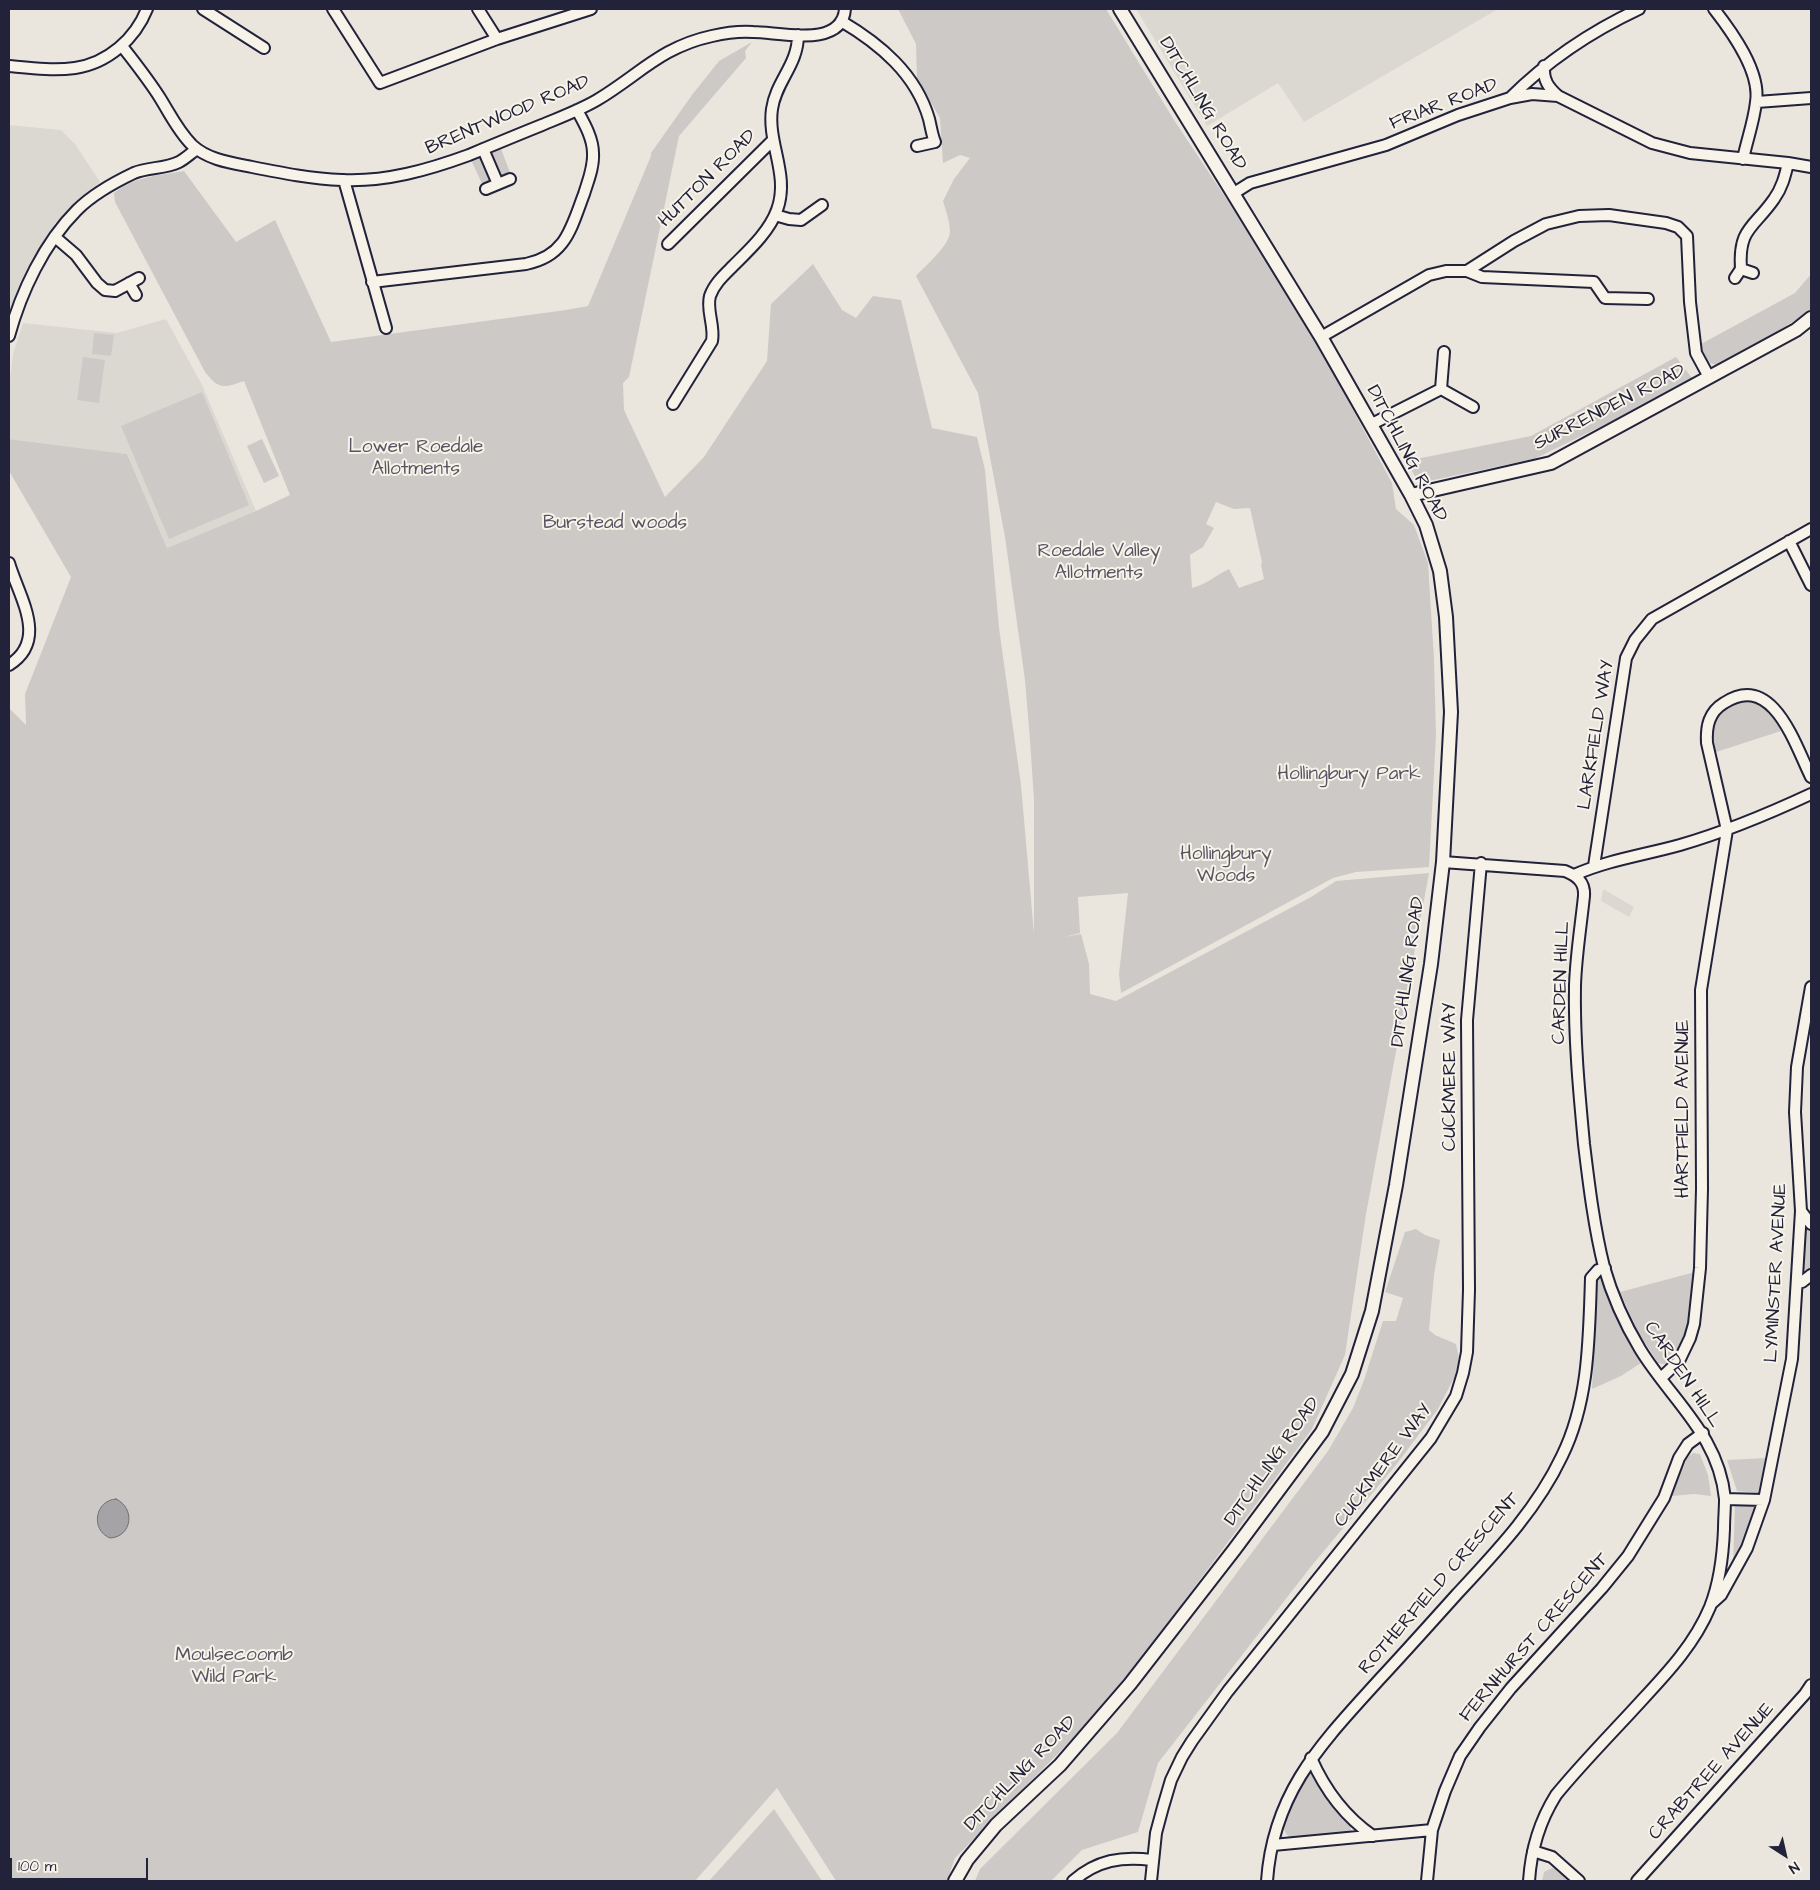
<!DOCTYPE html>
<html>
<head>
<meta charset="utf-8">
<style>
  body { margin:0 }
  #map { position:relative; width:1820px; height:1890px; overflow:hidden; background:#eae6de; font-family:"Architects Daughter",sans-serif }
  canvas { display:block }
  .frame { position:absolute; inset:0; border:10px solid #22223b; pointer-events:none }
  .north { position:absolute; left:1760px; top:1830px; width:50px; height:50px; -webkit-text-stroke:4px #f7f3e8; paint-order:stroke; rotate:145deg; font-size:14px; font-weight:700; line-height:20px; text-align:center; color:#22223b }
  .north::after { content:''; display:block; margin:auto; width:18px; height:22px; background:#22223b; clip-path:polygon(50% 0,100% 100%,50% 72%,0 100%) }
  .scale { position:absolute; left:10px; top:1858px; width:138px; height:22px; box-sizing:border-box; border:2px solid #22223b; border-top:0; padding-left:6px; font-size:15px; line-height:18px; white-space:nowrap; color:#22223b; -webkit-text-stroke:4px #f7f3e8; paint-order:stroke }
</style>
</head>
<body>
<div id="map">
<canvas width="1820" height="1890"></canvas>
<div class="frame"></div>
<div class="north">N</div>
<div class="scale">100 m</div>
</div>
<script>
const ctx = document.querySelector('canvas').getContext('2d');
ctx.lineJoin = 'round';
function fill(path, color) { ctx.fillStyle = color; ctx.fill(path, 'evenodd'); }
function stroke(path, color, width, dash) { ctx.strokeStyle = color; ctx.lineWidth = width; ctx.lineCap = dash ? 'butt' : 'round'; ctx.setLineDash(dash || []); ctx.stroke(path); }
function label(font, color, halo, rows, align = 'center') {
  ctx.font = font + ' "Architects Daughter",sans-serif'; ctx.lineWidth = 4; ctx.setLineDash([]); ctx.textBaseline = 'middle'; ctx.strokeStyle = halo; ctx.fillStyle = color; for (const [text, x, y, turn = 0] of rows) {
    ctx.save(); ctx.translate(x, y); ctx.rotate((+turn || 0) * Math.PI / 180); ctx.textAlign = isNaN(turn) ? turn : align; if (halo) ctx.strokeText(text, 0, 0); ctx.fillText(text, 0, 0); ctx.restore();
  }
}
fill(new Path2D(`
  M1136,9h362l-194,113 -26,-39 -71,43z
  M9,125l52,5 14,14 25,38 -20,16 -26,26 1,2 -13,19 -32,66z
  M166,319l36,66 54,126 -89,37 -40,-94 -118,-15v-51l4,-34 10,-31 94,10z
  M1603,889l31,18 -5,10 -28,-16z`), '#dbd8d2');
fill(new Path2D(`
  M898,9h208l68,111 89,134 72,122 57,107 4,26 18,16 14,38 6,96 2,76 -7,132 -73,5 -23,6 -212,115 -2,-19 9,-81 -50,4 2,36 -16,4 17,-3 8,30 1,30 26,7 195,-104 25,-16 93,-8 -63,341 -21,141 -33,74 -142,191 -72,93 -143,145 -8,23h-111l-59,-93 -82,93h-686v-1173l17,17 -1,-31 46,-117 -62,-106v-32l118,15 40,94 89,-37 34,-16 -46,-114c-20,7 -25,9 -39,-9l-90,-170 -1,-9c19,-16 46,-18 70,-22l52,71 39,-22 56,122 235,-32 22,-4 63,-150v-3l41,-58 27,-34 33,-19 -7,9 1,7 -67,78 -50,241 -6,6 1,27 41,87 39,-40 63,-96 4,-57 42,-40 29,46 14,8 17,-22 28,4 31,128 45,9 8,33 14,158 22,157 13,149v-134l-4,-60 -5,-60 -20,-143 -27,-144 -62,-117c9,-10 33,-30 34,-44 0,-10 -4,-21 -7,-31l11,-22 16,-21 -10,-3 -17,8 -3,-45 -23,-39 -1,-35zM1216,502l18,7 16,-1 12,54 -1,3 3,14 -25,9 -10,-19c-13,6 -23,16 -37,19l-2,-33 13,-8 11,-19 -8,-4z
  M501,149l10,26 -8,2 -5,-4 -7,-18 3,-3z
  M480,158l3,2 8,20 -8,6 -11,-24z
  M1811,274v36l-45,29 -50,26 -9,-3 -6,-8v-10l94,-51z
  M94,333l20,2 -3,21 -19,-2z
  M83,357l22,3 -6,43 -22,-3z
  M1676,357l16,21 -88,47 -70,34 -115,24 -13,-22 125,-25z
  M202,392l47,113 -80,34 -48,-113z
  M262,439l17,37 -15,7 -17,-37z
  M1739,700c23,2 36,7 42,31l-68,22c-4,-14 -4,-33 8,-44 5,-4 13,-6 18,-9z
  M1416,1229l9,6 15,5 -6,35 -5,55 6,5 21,9 3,14 -4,18 -17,33 -42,56 -83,99 -155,199 -20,69 -56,18 -31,31h-76l5,-12 137,-136 211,-282 25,-43 11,-28 19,-59h13l7,-23 -18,-6 20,-60z
  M1804,1229h6l1,3v36l-4,3 -5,-2z
  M1695,1272c-3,26 -3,75 -27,93l-10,-2 -20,-31 -18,-40z
  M1597,1278l4,2 22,50 18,33 -20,13 -29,13z
  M1693,1453l7,1 1,3 7,18 3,21 -17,-2 -22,2 15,-38z
  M1767,1458l-9,35 -21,-2 -10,-31z
  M1735,1504l23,2 -25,60z
  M1311,1773l19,28 20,21 1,8 -3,3 -57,5 -5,-4 -2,-5 8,-25 15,-28z
  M774,1809l48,72h-113z
  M1552,1868l5,1 13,12h-28l2,-9z`), '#cdc9c6');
const water = new Path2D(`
  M116,1499c20,9 16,38 -6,39 -20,-8 -15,-38 6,-39z`);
fill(water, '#a6a3a6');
stroke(water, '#716f7b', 1);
const minor = new Path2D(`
  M203,9l61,39
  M333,9l47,74 117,-44 94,-30
  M478,9l19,30
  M1714,9c18,23 47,63 42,93 -2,19 -9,38 -13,57
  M841,21c39,23 75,53 88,98 2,8 3,16 6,23l-18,4
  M122,46c13,17 26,33 38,52 10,16 18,33 32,47 16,15 40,18 60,22 30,6 60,12 90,13 44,2 86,-10 127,-25 24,-10 48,-20 73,-30 19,-8 38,-15 55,-25 42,-25 64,-53 115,-64 13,-3 27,-5 41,-4 26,0 89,17 92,-23
  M9,66c21,2 44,5 66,2 33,-5 60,-29 72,-59
  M1544,66c-1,14 4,21 14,30
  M1510,98c37,-37 82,-67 129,-89
  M1757,102l54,-4
  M483,149l15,35
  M344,180l42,148
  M486,189l24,-10
  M1234,193l16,-10 136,-38 72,-30 52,-17 22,-4 26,2 94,47 38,10 98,10 23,4
  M775,215l14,4 12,1 21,-15
  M55,237l21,18 21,28 8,7 10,1 24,-13
  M668,244l105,-104
  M1467,271l15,6 112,5 11,16 43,1
  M1753,273l-12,-4c-3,-41 13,-41 33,-70 8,-11 11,-23 14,-36
  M1735,278l6,-9
  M372,282l154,-18c40,-8 45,-36 58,-70 4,-13 10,-27 9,-41 0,-15 -9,-30 -16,-43
  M129,283l7,12
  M9,336c12,-44 35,-93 68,-126 15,-15 38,-28 57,-37 14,-6 31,-4 45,-11 6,-3 12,-9 18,-13
  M1321,337l108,-62 17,-4h21l47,-30 32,-17 33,-8 30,-1 57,8 12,4 9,9 3,66 6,51 13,24
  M1441,389l3,-37
  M673,404l39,-63c3,-15 -6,-31 -2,-45 4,-12 14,-21 23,-30 16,-16 36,-34 44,-56 13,-35 -10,-67 -5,-101 4,-28 26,-44 26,-74
  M1372,424l69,-35 32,18
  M1789,541l22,44
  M9,563c10,34 40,77 0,102
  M1443,862l122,9c12,5 20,11 19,25 -3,29 -8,59 -9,89 -1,53 4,106 9,159 5,41 10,83 20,123 8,28 21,57 36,82 31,51 79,86 85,150 0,10 -1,20 -1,30 -1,26 -4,53 -14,78 -15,36 -41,64 -67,92 -29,32 -60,63 -87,96 -17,27 -25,55 -27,86
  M1594,866l32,-208 9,-18 17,-21 159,-90
  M1574,875c34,-15 70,-20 106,-30 45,-13 88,-31 131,-51
  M1801,1211l10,13
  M1797,1283l5,-1 9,-7
  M1661,1378l18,-17 11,-23 4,-14 6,-56 2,-79 -1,-199 26,-160 -20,-87c-1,-17 2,-31 17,-40 49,-32 71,42 87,74
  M1725,1499l39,1
  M1711,1604l10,-9 26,-47 17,-48 28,-141 9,-148 -6,-99 2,-45 14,-80
  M1311,1758c14,32 33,58 62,78
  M1273,1845l159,-15
  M1533,1851l19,6 27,24
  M1073,1881c24,-21 49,-25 79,-21
  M1151,1881l5,-48 7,-26 8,-27 11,-23 10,-16 36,-50 203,-253 25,-42 7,-23 4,-21 2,-62 -2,-270 14,-157
  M1267,1881c6,-89 55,-138 111,-200 27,-29 53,-58 79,-87 40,-43 80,-85 105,-138 27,-55 27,-117 29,-178l7,-8 7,-2
  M1427,1881l5,-51 13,-39 15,-35 20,-29 31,-39 91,-100 26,-32 36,-58 15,-40 9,-14 15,-11
  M1637,1881l168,-187 6,-9`);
const tertiary = new Path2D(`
  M1411,495l140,-32 245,-133 15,-12
  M955,1881l12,-21 29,-35 64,-60 70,-81 104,-134 88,-118 30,-58 20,-63 24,-126 35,-221 12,-102 8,-150 -5,-95 -6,-46 -14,-46 -15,-30 -90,-158 -201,-328`);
stroke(minor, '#22223b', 14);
stroke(tertiary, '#22223b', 16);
stroke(minor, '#f7f3e8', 10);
stroke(tertiary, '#f7f3e8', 12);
label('19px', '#22223b', '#f7f3e8', [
  ["DITCHLING ROAD",1202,104,59],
  ["FRIAR ROAD",1444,105,-21],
  ["BRENTWOOD ROAD",508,116,-23],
  ["HUTTON ROAD",708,179,-45],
  ["SURRENDEN ROAD",1610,408,-27],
  ["DITCHLING ROAD",1406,454,62],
  ["LARKFIELD WAY",1597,735,-81],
  ["DITCHLING ROAD",1409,972,-82],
  ["CARDEN HILL",1562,983,-88],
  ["CUCKMERE WAY",1451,1077,-90],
  ["HARTFIELD AVENUE",1684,1109,-90],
  ["LYMINSTER AVENUE",1777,1273,-87],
  ["CARDEN HILL",1682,1375,56],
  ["DITCHLING ROAD",1273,1462,-55],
  ["CUCKMERE WAY",1384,1466,-53],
  ["ROTHERFIELD CRESCENT",1440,1584,-49],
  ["FERNHURST CRESCENT",1535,1638,-49],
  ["CRABTREE AVENUE",1712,1772,-48],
  ["DITCHLING ROAD",1021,1774,-46]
]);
label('19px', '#555465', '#f7f3e8', [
  ["Lower Roedale",416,448],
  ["Allotments",416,470],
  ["Burstead woods",615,524],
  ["Roedale Valley",1099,552],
  ["Allotments",1099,574],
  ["Hollingbury Park",1349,775],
  ["Hollingbury",1226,855],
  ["Woods",1226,877],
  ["Moulsecoomb",234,1656],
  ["Wild Park",234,1678]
]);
</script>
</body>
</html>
